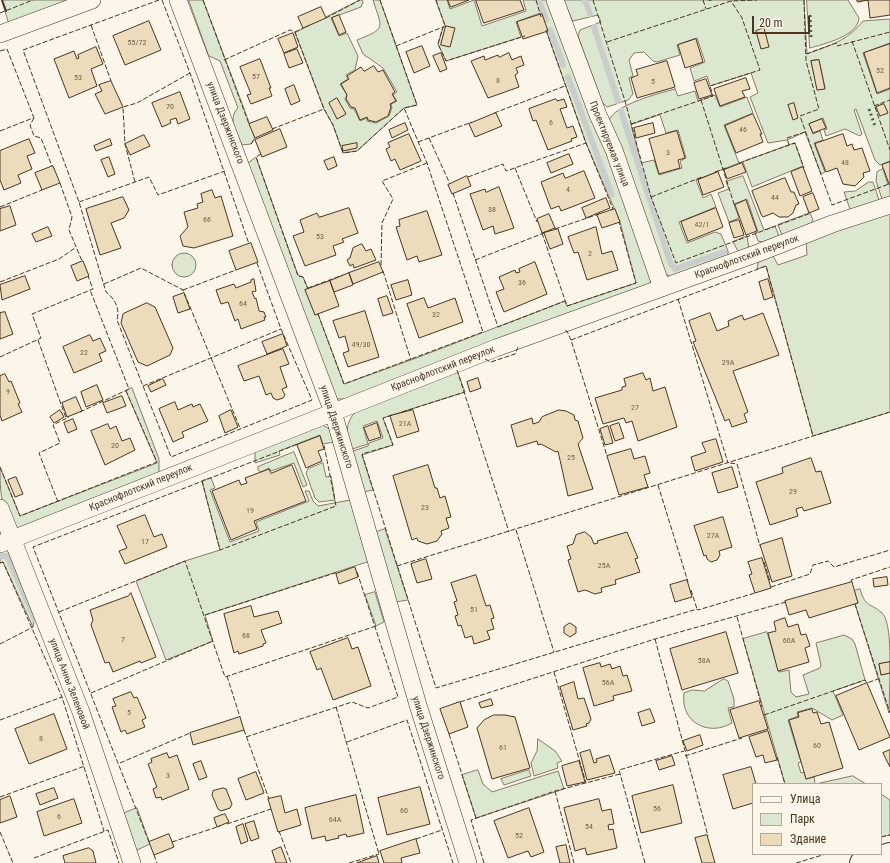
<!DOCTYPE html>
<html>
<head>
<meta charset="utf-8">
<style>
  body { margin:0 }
  #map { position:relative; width:890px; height:863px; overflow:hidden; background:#fbf6e9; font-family:"Roboto Condensed",sans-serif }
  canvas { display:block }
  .legend { position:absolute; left:752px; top:783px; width:130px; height:72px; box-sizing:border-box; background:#fbf6e9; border:1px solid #b4a999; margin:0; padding:5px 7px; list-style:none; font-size:12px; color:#4a3520 }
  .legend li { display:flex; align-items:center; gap:8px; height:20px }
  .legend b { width:20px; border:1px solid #b4a999 }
  .scale { position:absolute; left:752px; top:16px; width:58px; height:18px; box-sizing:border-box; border:2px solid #4a3520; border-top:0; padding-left:5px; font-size:12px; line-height:14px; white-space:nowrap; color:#4a3520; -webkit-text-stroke:3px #fbf6e9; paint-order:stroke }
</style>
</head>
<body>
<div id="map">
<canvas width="890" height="863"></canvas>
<ul class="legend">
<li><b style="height:5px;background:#fbf6e9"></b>Улица</li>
<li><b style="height:11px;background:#dce7d0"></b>Парк</li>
<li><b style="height:11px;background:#ecdcbc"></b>Здание</li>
</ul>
<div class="scale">20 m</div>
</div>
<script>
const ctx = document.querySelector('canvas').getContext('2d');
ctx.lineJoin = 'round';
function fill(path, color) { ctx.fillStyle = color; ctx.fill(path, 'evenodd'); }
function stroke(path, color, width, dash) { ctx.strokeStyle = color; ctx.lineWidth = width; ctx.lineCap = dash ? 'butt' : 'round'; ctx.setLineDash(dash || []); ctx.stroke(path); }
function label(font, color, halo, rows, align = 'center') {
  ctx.font = font + ' "Roboto Condensed",sans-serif'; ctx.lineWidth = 3; ctx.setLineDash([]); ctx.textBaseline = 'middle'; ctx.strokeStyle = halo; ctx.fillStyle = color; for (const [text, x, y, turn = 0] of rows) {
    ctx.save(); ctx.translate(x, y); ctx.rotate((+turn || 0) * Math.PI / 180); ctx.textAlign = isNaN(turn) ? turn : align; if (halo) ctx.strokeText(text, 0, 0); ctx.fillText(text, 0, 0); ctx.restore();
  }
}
const green = new Path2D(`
  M2,0h67l-60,23z
  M189,0h14l52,138 -4,6 -9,1c-5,-12 -15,-27 -4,-37l-18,-47 -11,-5z
  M360,0h2l1,2 -2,5 -30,11 8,18 8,-3 11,23 -3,14 -9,5 2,4 -8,5 7,11 -2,4 5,9 4,1 6,12 7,-3v3l9,2 13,-7 3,-8 -1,-4 6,-3 -4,-6 4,-3 -14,-24 -20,-14 -6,-14c30,-12 25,-11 16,-40h7l37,105 -13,3 -47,43 -14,2 -10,-28 -9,-16 -29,-76z
  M436,0h11l3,9 24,-9 8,26 44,-15 -3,-11h24l55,138 49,141 -2,7 -300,113h-12l-4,-3 -85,-233 8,-6 42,118 5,2 5,12 -2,1 9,25 3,-1 26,70 67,-24 154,-59 2,5 69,-23 -16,-61 -34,-79 -46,-130 -24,9 5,15 -75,24 -8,-17 5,-17 2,-1z
  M564,0h240l3,54c24,-9 40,-13 56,-33l27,-2v24l-27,10 14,41 13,-5v72l-10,4 -5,-5 -19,-51 -2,1 8,24 -2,2 -15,-7 -19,7 -2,-6 3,-1 -4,-11 -14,6 4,10 7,-3 3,9 -9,3 11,29 -4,2 -16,-42 -18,8 -19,3 -18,-46 8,-4 -7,-20 -41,13 -3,-10 -13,5 -4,-13 15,-6 -8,-24 -20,7 3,10 -23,7 -4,-1 -9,-9 -10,1 -5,7 4,16 -4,2 4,16 -5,6 -21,7 -5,-5 -24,-66 2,-6 21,-8 -3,-7 -25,6zM819,60l6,28 -7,2 -7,-29z
  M807,0h41l11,18c-1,18 -35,26 -49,30z
  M675,89l3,7 17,-5 3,10 17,-6 5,12 27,-10 6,16 -29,12 15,38 -43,17 7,18 8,-4 5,13 -37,15 8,21 28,-11 6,2 7,17v6l-58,20 -6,-5 -55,-151c4,-16 51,-28 66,-32zM660,115l6,18 12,-3 8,28 -6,3 2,7 -23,7 -5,-15 -13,3 -10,-38z
  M795,143l8,23 -51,21 -9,-25z
  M883,169l5,16 2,-1v16l-7,2 -7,-21 1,-9z
  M743,176l21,54 11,-4 4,10 -17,6 -4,-1 -3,-8 3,-1 -11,-33 -13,5 5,14 -10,4 -11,-29 11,-4 -3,-7z
  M869,182h4l7,21 -29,9 -7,-20 11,-1z
  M890,211v201l-77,24 -47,-170 -9,3 2,-11 13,-4 6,11 29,-10 -1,-14z
  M810,213l3,7 -2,4 -29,11 -4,-10z
  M747,236l2,13 -10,4 -6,-11z
  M172 265a12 12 0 1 1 24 0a12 12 0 1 1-24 0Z
  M457,370l8,22 -82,26 10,27 -31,10 11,35 -10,2 -13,-40 18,-6 1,-3 14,-5 -6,-17 -14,5 5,18 -19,6c-3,-16 -4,-27 7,-39z
  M132,388l27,71v13l-2,3 -137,56c-20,-18 -20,-40 -20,-64l20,49 137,-53 -31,-72z
  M321,424l10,6 3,12 -11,2 -3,-9 -41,16 1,4 -25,8v-15z
  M294,452l13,33 -4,2 -9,-24 -23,8 -2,-3 -8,4 -3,-2v-3z
  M323,463l3,14 5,-1 4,24 -16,2 -4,-4 -9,-25 2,-4z
  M211,478l4,10 -5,2 20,52 29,-11 -3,-9 53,-21 -4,-10h4l4,10 5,5 32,-6 20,61 -165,54 8,26 -47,19 -30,-79 49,-20 35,-11 -18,-69z
  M385,529l23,71 -13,2 -21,-69z
  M7,549l7,6 25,64 -5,1 -1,7 -30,-65 -3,1v-13z
  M860,589c6,20 10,13 22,24 8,7 8,39 8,49l-11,2 2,11 9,-2 -1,40 -34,-109 3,-1 -4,-12z
  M375,592l9,30 -8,4 -11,-31z
  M767,632l12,40 10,-2 2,22 5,5 13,-3 -6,-19 17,-7 1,-3 -5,-22 28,-8 8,4 3,5 10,36 -32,11 10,24 -11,5 -20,-12 -15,4 1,4 -10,4 13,42 -3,1 3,10 3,-1 2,7 8,-2 1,7h-30l-42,-145z
  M724,679l4,2 6,18v8l-6,1 4,15c-24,14 -52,-1 -48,-30l8,-3 12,1z
  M538,739l17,12 7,10 -5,2 1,5 -24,8 -3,-13 6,-12z
  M478,770l5,14 9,8 66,-21 6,18 -88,29 -14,-43z
  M529,770l2,6 -27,9 -3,-6z
  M853,776l13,8h-50z
  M881,794l9,6v35l-9,2z
  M137,808l13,36 -13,6 -2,-2 -13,-34z`);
fill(green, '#dce7d0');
stroke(green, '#887966', 1);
stroke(new Path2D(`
  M539,0l7,20
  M585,0l5,14
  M594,27l24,74
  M550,30l6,16
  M558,50l5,15
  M568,77l44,118
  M621,111l23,71
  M645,185l26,79 4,5 49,-17
  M0,556h7l2,4 26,59`), '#c9cecd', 6);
const building = new Path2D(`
  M448,0h21l-18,7z
  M476,0h44l4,10 -40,13z
  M857,0h33v15l-20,3 -2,-18 -10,2z
  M321,7l5,11 -23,10 -5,-11z
  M542,14l6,17 -25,8 -6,-17z
  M339,15l7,17 -7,3 -7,-17z
  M149,21l12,29 -36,15 -12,-29z
  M446,26l9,2 -5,19 -9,-2z
  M764,28l5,19 -8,2 -5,-18z
  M293,33l5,14 -14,6 -6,-14z
  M696,39l7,23 -18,6 -7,-23z
  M890,44v44l-13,5 -13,-40z
  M422,46l8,20 -16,7 -8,-21z
  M96,47l7,17 -12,5 6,17 -28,12 -15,-39 20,-8 3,8 2,-1 -1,-3z
  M297,49l6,14 -14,5 -5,-14z
  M441,53l6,16 -7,3 -7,-16z
  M509,53l3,7 9,-4 3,9 -8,3 2,5 -3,2 4,12 -31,11 -17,-37 13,-5 1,4 13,-5 1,2z
  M260,59l11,29h-2l3,8 -21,8 -4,-9 4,-1 -11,-27z
  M819,60l6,29 -8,1 -6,-29z
  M667,61l8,26 -38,11 -6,-20 7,-3 -2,-5z
  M374,66l4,6 5,-2 12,22 -3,2 4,7 -6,3 1,3 -3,9 -12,6 -8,-2 -1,-3 -7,3 -5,-12 -4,-1 -5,-8 1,-4 -6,-11 8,-5 -2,-3 14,-9 3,4z
  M746,78l4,11 -8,2 3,6 -25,9 -6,-17z
  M706,79l6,16 -13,4 -5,-16z
  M111,81l12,26 -18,7 -10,-20 7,-3 -3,-6z
  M294,85l6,16 -9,4 -6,-16z
  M180,92l10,27 -12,5 -2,-6 -6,2 1,3 -9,4 -10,-24z
  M337,98l9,16 -9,5 -8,-16z
  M556,99l1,2 7,-2 3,8 -7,2 7,19 6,-2 4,11 -6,2 1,2 -24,9 -12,-30 -3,1 -4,-12z
  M794,103l4,15 -5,2 -5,-15z
  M884,104l4,9 -8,3 -4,-9z
  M496,113l6,13 -27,11 -6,-13z
  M753,114l9,20h-2l3,8 -27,11 -11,-27z
  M267,117l6,13 -18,8 -6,-14z
  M822,119l4,9 -13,5 -4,-9z
  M405,123l3,7 -16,8 -3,-8z
  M653,123l2,10 -19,5 -2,-10z
  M280,129l7,18 -25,10 -7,-17z
  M677,131l8,27 -7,2 2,8 -21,6 -10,-35z
  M409,134l12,27 -21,9 -5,-11 -4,2 -5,-12 4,-2 -2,-4z
  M843,134l4,12 5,-2 2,6 8,-2 8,23 -7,2 1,4 -9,9 -12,-2 -6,-16 -11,4 -11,-28z
  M144,135l6,11 -20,9 -5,-11z
  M29,139l6,14 -8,3 5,13 -14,6 3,8 -17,7 -4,-10v-29z
  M110,139l2,6 -16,6 -2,-5z
  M357,143v5l-14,3 -1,-5z
  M569,154l4,10 -22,9 -4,-10z
  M109,157l6,17 -7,3 -7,-17z
  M334,157l3,9 -9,4 -4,-9z
  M890,162v22h-1l-7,-19z
  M742,163l4,9 -19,7 -3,-9z
  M53,166l7,17 -18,7 -7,-17z
  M803,167l9,24 -12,5 -9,-24z
  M584,171l11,27 -34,13 -2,-5 -8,3 -10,-27 22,-9 2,5z
  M718,172l6,15 -21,8 -5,-15z
  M467,176l4,10 -19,8 -4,-9z
  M785,178l6,14h3l5,12 -3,1 -3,8 -5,4h-9l-6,-4 -10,4 -2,-3 -9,-23z
  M499,187l15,41 -19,6 -2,-8 -10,4 -13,-36 15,-5 1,3z
  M212,190l3,8 6,-2 12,40 -39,12 -11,-2 -3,-10 8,-9 -4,-15 14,-4 -1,-4 6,-2 -2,-8z
  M813,193l6,16 -10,4 -6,-16z
  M123,197l6,13 -5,8 -13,5 10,25 -21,7 -14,-46z
  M606,198l4,10 -24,10 -4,-10z
  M746,200l11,31 -11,4 -11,-30z
  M10,206l6,19 -16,6v-22z
  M349,208l9,25 -16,6 2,3 -11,4 3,9 -31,11 -12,-30 11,-4 -4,-12 17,-7 2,4z
  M716,208l7,19 -35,14 -7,-19z
  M615,209l5,13 -18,6 -5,-13z
  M427,211l15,44 -23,7 -2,-6 -10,4 -11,-33 4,-1 -1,-6z
  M549,214l6,14 -13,5 -5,-14z
  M739,220l5,15 -10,3 -5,-15z
  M48,227l4,9 -16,6 -4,-8z
  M596,227l6,27 10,-3 6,19 -31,10 -9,-28 -4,1 -6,-16z
  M558,229l5,15 -13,5 -6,-16z
  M251,243l7,19 -22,8 -7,-19z
  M362,244l4,7 5,-2 5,11 -22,8 -1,-4 -3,2 -3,-6 3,-2 3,-10z
  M83,261l6,15 -12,5 -6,-15z
  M379,262l4,10 -30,12 -4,-11z
  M535,262l12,32 -43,18 -8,-20 8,-3 -5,-12 16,-7 1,3 4,-1 -1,-3z
  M349,273l4,12 -19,7 -4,-11z
  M25,276l5,13 -28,11 -2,-15z
  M254,279l2,12 -4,1 3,7 1,-1 3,13 5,1 2,5h-2l1,3 -24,9 -3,-10 -3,2 -7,-19 -7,2 -5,-14 18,-6 2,4 15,-6v-2z
  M768,279l5,18 -9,3 -5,-18z
  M408,280l4,15 -16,5 -5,-15z
  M330,281l9,25 -24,9 -10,-25z
  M184,293l6,16 -12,4 -5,-16z
  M387,296l6,17 -10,3 -5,-17z
  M424,298l4,10 27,-10 8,24 -44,16 -12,-34z
  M147,303l8,4 18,41 -3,7 -23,11 -9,-4 -17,-39 2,-9z
  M365,311l14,46 -31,10 -5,-14 6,-2 -4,-15 -6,2 -6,-17z
  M5,312l8,22 -13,5v-26z
  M710,313l7,18 12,-5 -1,-5 14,-6 2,5 19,-7 16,42 -46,16 15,41 -4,2 3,8 -15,5 -3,-8 -4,2 -32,-79 3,-1 -7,-20z
  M283,334l4,12 -20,8 -5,-12z
  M90,335l3,6 7,-3 6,13 -7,3 3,7 -28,12 -11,-26z
  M283,349l6,15 -9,3 7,20 -5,2 3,6 -2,3 -6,2 -4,-2 -2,-5 -5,2 -7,-19 -15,5 -6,-15z
  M643,373l3,7 4,-2 3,13 12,-4 12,40 -39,14 -6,-20 -6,2 -2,-5 -21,6 -8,-26 27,-8v-3l4,-1 -2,-7z
  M5,374l4,8 2,-1 9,22 -2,1 4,8 -20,9 -2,-6v-39z
  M478,378l3,10 -11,4 -3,-10z
  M163,379l3,6 -15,7 -3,-6z
  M97,385l6,15 -17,7 -5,-15z
  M122,396l4,10 -19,7 -4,-10z
  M76,397l6,14 -15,6 -5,-14z
  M175,402l3,8 14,-6 1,3 7,-3 8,17 -26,11 2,5 -11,5 -14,-33z
  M60,410l4,7 -10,6 -4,-6z
  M231,410l7,17 -13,6 -6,-17z
  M413,410l6,21 -22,7 -7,-22z
  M559,410l7,1 8,4 1,5 3,1 5,17 -5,6 15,45 -25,7 -10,-45 -2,1 -15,-8 -3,1 -1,-4 -20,6 -6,-22 21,-7 1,6 6,-2 3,-5z
  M73,419l4,10 -9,4 -4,-10z
  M377,423l4,14 -12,4 -5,-13z
  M619,423l5,15 -9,3 -5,-15z
  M108,424l2,5 6,-3 6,15 8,-3 5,12 -30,15 -14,-34z
  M608,426l5,17 -8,2 -5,-16z
  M320,436l4,13 -6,2 4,10 -16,7 -9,-23z
  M716,439l7,23 -28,9 -4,-14 15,-5 -4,-9z
  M631,449l3,10 11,-3 5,17 -6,2 4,12 -29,8 -12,-39z
  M811,458l5,14 5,-1 10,32 -27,8 -2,-4 -6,2 2,7 -28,9 -14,-43 27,-9 -1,-5z
  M292,465l14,36 -52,20 3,8 -26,11 -19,-49 27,-11 2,5 6,-2 -2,-5 24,-9 2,4z
  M428,465l7,23h2l3,10 5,-2 6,21 -5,1 3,10 -8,3 1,3 -5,7 -10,3 -9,-3 -1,-3 -5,2 -19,-64z
  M732,467l6,20 -20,6 -6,-20z
  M16,477l7,17 -8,3 -7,-17z
  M145,515l9,22 8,-3 5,13 -42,17 -6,-13 8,-3 -10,-22z
  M723,517l9,30 -13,4 1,4 -3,5 -6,2 -4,-3 -1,-4 -2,1 -10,-30z
  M585,532l6,5 3,7 4,-1 -1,-2 30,-9 11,26 -3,1 5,13 -25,8 1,4 -15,4 1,4 -7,2 -10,-4 -7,2 -10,-32 3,-1 -4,-13 6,-2 3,-9z
  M782,538l10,38 -20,6 -12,-37z
  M762,558l9,30 -16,5 -6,-18 3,-1 -4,-12z
  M426,559l6,20 -15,4 -6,-19z
  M355,567l3,10 -19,7 -3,-10z
  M476,575l10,31 4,-1 4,13 -3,1 3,10 -7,2 3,8 -16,5 -2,-8 -7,2 -4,-13 -3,1 -3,-10 3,-1 -4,-13 3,-1 -6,-18z
  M887,577l1,8 -14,2 -1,-8z
  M687,580l5,17 -17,5 -5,-17z
  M852,582l6,21 -49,15 -3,-8 -17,5 -4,-14z
  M131,593l25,64 -15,6 -1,-2 -27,11 -4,-10 -4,1 -14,-38 2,-5 -3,-10 38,-14z
  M251,606l3,11 24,-6 4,12 -21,7 5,13 -3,1v2l-24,8 -1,-3 -4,2 -10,-39z
  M785,618l3,9 10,-3 3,11 5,-1 4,12 -5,2 4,14 -31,9 -10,-38 8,-2 -2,-9z
  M570,623l6,4v6l-6,4 -6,-4v-6z
  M726,632l12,41 -56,17 -12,-41z
  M348,638l4,11 6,-2 13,39 -38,14 -12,-32 -4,2 -7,-18z
  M890,662v11l-9,2 -2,-11z
  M600,663l1,4 9,-3 2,5 8,-3 3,10 4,-1 5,16 -19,5 1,4 -20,6 -11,-38z
  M574,682l4,17 6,-1 7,21 -2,4 -3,1 1,2 -14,4 -13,-43z
  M867,683l23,54 -31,13 -23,-54z
  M131,692l3,6 3,-1 9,21 -4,2 3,7 -18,7 -2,-4 -4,2 -9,-25 4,-1 -3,-7z
  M491,699l2,6 -12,3 -2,-5z
  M759,701l9,28 -29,9 -9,-28z
  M460,702l8,25 -19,7 -9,-25z
  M650,709l5,13 -13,4 -4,-13z
  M812,709l1,4 4,-1 4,12 8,-2 14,46 -37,11 -17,-59 10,-3 -1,-4z
  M54,714l13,35 -38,15 -14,-35z
  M494,715h11l10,2 15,51 -38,11 -15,-51 7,-8z
  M240,717l4,13 -51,15 -3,-12z
  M768,731l9,29 -12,3 -2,-8 -7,2 -7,-20z
  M700,735l3,10 -16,6 -4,-10z
  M590,750l4,13 3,-1 -1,-3 13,-4 6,18 -28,7 -7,-27z
  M890,750v17l-7,-14z
  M167,753l2,5 8,-3 12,34 -27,11 -1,-3 -5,1 -3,-9 4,-2 -9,-23 4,-2 -1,-3z
  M672,756l3,9 -16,5 -3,-9z
  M201,761l6,16 -8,3 -6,-16z
  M579,761l6,21 -18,4 -5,-20z
  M751,767l5,17h-3v19l-20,6 -10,-34z
  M256,772l8,21 -18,7 -8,-21z
  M673,785l9,38 -41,10 -9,-37z
  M420,787l10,37 -43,11 -9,-37z
  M54,788l4,10 -18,7 -4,-11z
  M223,788l3,1 6,15 -2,4 -9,3 -3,-2 -6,-14 1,-4z
  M356,795l8,38 -17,4 -1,-3 -8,2 1,2 -13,3 -1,-5 -13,3 -7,-31z
  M10,796l7,21 -17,6v-23z
  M281,796l4,17 12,-4 4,16 -23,7 -10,-33z
  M74,799l8,24 -38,13 -7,-24z
  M599,799l3,12 9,-2 3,15 -6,1 1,5 4,-1 4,19 -30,7 -2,-7 -10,3 -11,-43z
  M529,808l15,44 -13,5 -3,-6 -20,7 -14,-37z
  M225,814l4,8 -12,5 -3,-9z
  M254,821l5,17 -8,3 -6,-17z
  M243,824l5,17 -7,3 -5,-17z
  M169,834l5,13 -20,8 -5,-13z
  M707,835l8,28h-13l-7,-25z
  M416,839l4,14 -19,5 1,5h-18l-4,-12z
  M566,845l4,18h-10l-4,-16z
  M281,847l6,16h-11l-4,-12z
  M89,848l4,3 3,12h-31l-2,-7z
  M377,856l2,7h-22z`);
fill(building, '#ecdcbc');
stroke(building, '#4a3520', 1);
const minor = new Path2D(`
  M178,0l155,412 85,293 50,158
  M555,0l43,115 16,35 48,138
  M0,34l92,-34
  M0,508l81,204 51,151
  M0,544l496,-196 262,-95 74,-29 58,-19`);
const tertiary = new Path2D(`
  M861,863l29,-9`);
stroke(minor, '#4a3520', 18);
stroke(tertiary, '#4a3520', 24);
stroke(minor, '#fbf6e9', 17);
stroke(tertiary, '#fbf6e9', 22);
stroke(new Path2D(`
  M710,0v1
  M810,15l1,24
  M869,109l6,17`), '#436837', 3, [2, 3]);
stroke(new Path2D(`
  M159,0l-136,50 56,152 27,90c9,7 14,16 11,28l54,137 141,-57 -31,-71 -24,-66
  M162,0l28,73 59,171
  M203,0l46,124
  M436,0l9,26 -2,1 -5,17 8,17 79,-25
  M536,0l5,17
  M593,0l32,101 26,96 25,66 135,-50
  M703,0l3,9
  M804,0l2,61 13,48 -19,7 32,89 57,-21
  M0,13l33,-13
  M326,18l34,-18
  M91,25l20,56
  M546,30l40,113 27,66 -3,1
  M295,32l8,-4
  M852,41l38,109
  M607,42l124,-41 26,-1
  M396,46l47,-19
  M0,51l7,-2 27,69
  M806,54l30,-11 1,3 53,-14
  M224,60l66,-30 5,2 29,77 9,16 10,28 14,-2 47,-43 13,-3 -37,-105
  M701,100l34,107
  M874,106l16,-6
  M494,113l71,-27
  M34,118l-4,7 4,11 7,2 11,28
  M631,124l82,-28 -3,-10 50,-16 -18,-52 -11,-17
  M272,129l52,-20
  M0,131l33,-13
  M429,138l21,46
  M418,142l54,-20
  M251,144l4,-6
  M789,145l-2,-7 18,-6
  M261,154l-5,3 42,119 5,1 5,12
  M739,163l56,-20 9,25
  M515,168l22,54
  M715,172l11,-4
  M468,177l35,-13 3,7 80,-28
  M135,182l-10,-38 -2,-37 14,-4 53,-30
  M60,183l12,34 -3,13 13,31
  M453,193l45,134 67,-26
  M651,197l51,-20
  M79,202l70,-25 9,18 67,-24
  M0,207l42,-17
  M555,229l44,-15
  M542,233l25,73 69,-23 -17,-61
  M475,260l69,-27
  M381,265l1,-42 11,-24 -11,-18 45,-18
  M383,271l28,89
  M0,282l59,-23 16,-11
  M104,284l37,-16 42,22 57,138
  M308,288l35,-13
  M183,290l53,-20
  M678,299l50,164
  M318,314l26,70 139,-52 -56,-169 -23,-55
  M565,331h2l4,9 36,116
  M38,340l28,78
  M571,340l195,-74 47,170
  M0,357l41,-19 -9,-24 61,-25 -5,-13
  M485,359l6,3 24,-8 3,-7
  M457,370l52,162
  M143,386l138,-57
  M80,412l49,-23 -39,-99
  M402,412l63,-20
  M392,415l-9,3 10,27 -31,9 74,234 261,-79 1,1 57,-17
  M730,463l7,1 23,82
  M0,467l20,49 137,-54 -31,-71
  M202,481l18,69 116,-44 -12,-61
  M658,485l30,97
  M58,502l-19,-49 21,-10 -7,-18 16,-8
  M516,530l38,122
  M764,562l6,19
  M0,563l3,-1 59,135 42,134
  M397,566l493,-154
  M852,582l-1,-2 39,-13
  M771,587l39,-13 3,-9 15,-4 6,6 56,-17
  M691,590l6,19
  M855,604l35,109
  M59,612l126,-51 40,116 151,-51
  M205,615l133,-43
  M737,617l25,90
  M655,639l53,197
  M0,644l33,-17
  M554,672l32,111
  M227,676l13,41
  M91,693l122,-52
  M460,702l195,-63 131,-37
  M336,707l43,147
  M764,715l101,-35 2,3 11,-4
  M0,720l62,-23
  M244,730l25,69
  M449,734l27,84
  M246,737l106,-35 16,6 30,-11 -41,-125
  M347,742l60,-22 46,143
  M685,756l57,-18
  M777,757l8,27
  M120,763l70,-30
  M555,791l19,72
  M0,797l85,-31
  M227,824l44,-15
  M279,831l12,32
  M0,832l13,31
  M881,837l9,-2
  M416,839l26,-9
  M149,842l-116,-295 265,-103
  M172,842l48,-16
  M154,855l3,8
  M34,858l74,-28 11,33
  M349,863l30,-9
  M484,863l-13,-43 84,-29 65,-17
  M645,863l-26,-93 65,-19
  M796,863l30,-9`), '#4a3520', 1, [5, 2]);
stroke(new Path2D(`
  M2,0l4,11`), '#4a3520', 2);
label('8px', '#725f47', null, [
  ["55/72",137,43],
  ["52",880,71],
  ["57",256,77],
  ["53",78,78],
  ["8",498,81],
  ["5",653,82],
  ["70",170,107],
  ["6",551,123],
  ["46",743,130],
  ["3",668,153],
  ["48",845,163],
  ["4",568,190],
  ["44",775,198],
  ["38",492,210],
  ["66",207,220],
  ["42/1",702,225],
  ["53",320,237],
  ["2",590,254],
  ["36",522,283],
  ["64",243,304],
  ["32",436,315],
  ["49/30",361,345],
  ["22",84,353],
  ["29А",728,363],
  ["9",8,392],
  ["27",635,408],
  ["21А",405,424],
  ["20",115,446],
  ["25",571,458],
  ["29",793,492],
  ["23",425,508],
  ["19",250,511],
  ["27А",713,536],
  ["17",145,542],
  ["25А",604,566],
  ["51",474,610],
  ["68",246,636],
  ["7",123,640],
  ["60А",789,641],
  ["58А",704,661],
  ["56А",608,683],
  ["5",129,713],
  ["8",41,739],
  ["60",817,746],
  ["61",503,748],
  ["3",168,776],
  ["56",657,809],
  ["60",404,811],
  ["6",59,817],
  ["64А",335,820],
  ["54",589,827],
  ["52",519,836]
]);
label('10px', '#4a3520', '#fbf6e9', [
  ["улица Дзержинского",225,123,69],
  ["Проектируемая улица",609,144,68],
  ["Краснофлотский переулок",747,257,-20],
  ["Краснофлотский переулок",443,369,-21],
  ["улица Дзержинского",336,427,72],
  ["Краснофлотский переулок",141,488,-22],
  ["улица Анны Зеленовой",69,684,69],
  ["улица Дзержинского",428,738,72]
]);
</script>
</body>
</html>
